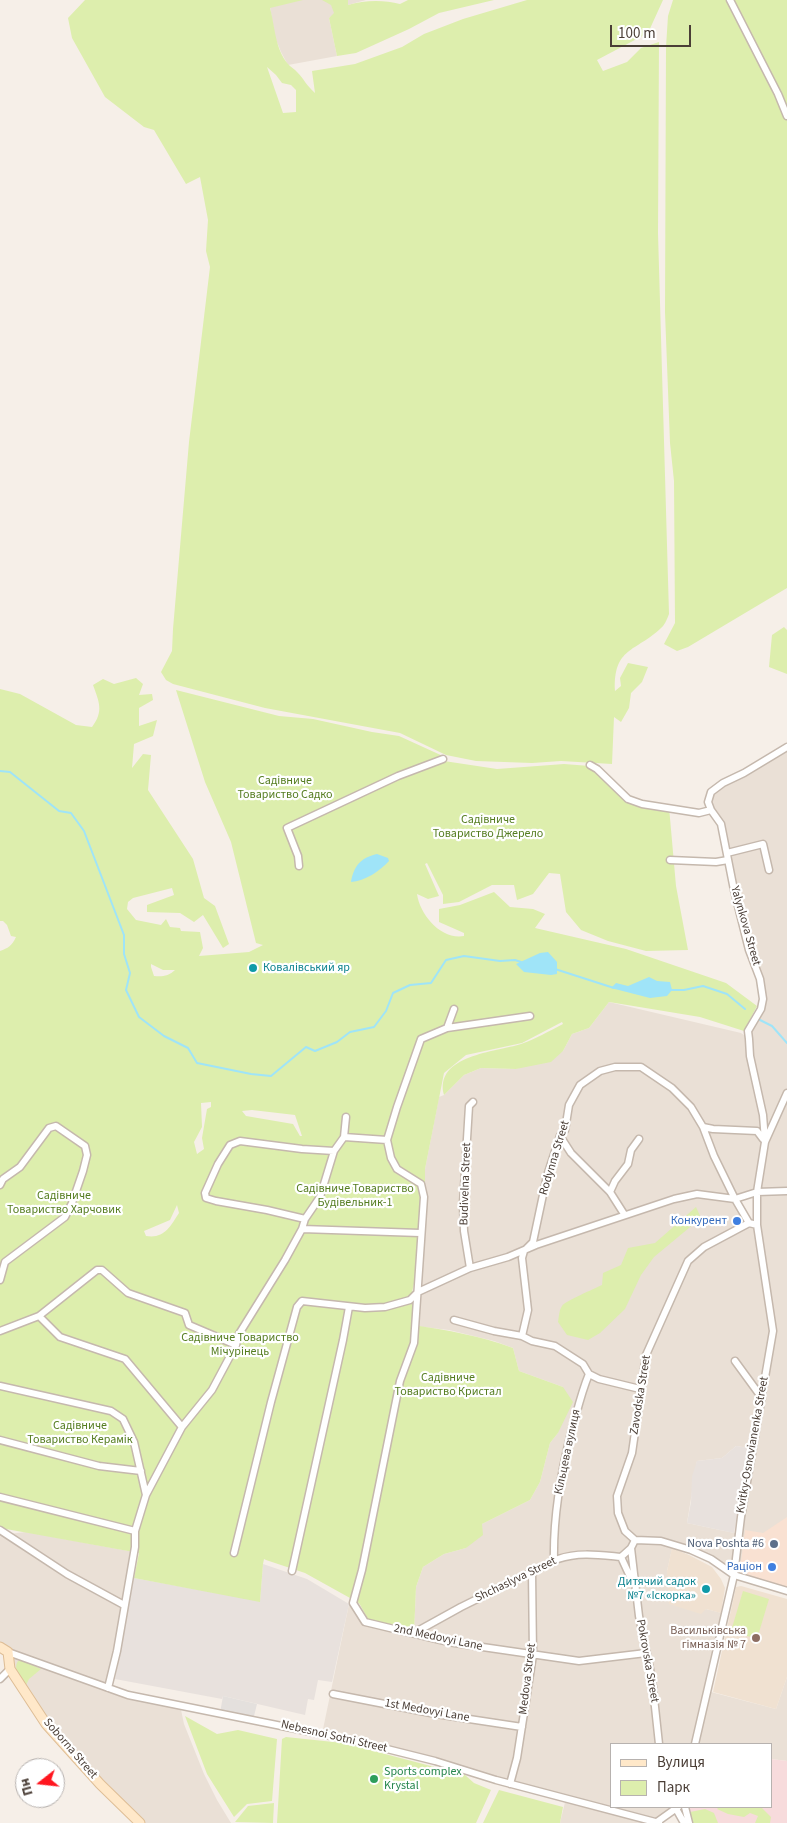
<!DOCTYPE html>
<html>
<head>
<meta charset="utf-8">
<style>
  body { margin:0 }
  #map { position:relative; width:787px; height:1823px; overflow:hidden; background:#f6efe8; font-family:"Source Sans 3",sans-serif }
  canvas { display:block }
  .legend { position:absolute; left:610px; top:1743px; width:162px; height:65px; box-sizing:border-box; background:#fff; border:1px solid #b7b2af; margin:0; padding:6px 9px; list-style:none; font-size:15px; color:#4a3e36 }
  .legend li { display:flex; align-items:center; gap:10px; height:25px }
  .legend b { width:25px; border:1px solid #b7b2af }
  .north { position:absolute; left:15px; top:1758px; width:50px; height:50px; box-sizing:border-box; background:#fff; border:1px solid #b7b2af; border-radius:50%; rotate:254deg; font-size:14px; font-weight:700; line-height:20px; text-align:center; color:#4a3e36 }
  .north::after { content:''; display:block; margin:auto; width:18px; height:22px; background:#ff161f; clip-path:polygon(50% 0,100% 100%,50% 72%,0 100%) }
  .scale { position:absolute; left:610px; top:25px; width:81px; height:22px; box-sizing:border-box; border:2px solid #4a3e36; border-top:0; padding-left:6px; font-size:15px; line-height:18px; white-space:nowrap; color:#4a3e36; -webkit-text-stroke:4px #fff; paint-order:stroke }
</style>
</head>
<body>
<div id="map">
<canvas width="787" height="1823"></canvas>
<ul class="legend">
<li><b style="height:6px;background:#ffe8c9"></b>Вулиця</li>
<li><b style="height:14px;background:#ddeead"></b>Парк</li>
</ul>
<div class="north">Пн</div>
<div class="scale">100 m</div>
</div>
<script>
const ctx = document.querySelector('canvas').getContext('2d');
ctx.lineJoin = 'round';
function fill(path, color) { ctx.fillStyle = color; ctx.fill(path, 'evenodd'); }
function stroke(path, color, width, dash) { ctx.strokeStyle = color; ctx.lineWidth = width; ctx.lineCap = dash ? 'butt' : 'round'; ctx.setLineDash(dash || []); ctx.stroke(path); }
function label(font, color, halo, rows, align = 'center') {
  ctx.font = font + ' "Source Sans 3",sans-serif'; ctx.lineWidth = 4.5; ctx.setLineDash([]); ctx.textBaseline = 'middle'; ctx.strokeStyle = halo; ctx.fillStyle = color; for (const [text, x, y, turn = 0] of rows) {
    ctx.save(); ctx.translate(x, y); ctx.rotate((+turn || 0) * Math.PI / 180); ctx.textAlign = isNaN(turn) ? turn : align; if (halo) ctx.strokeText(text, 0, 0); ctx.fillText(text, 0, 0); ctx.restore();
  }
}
fill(new Path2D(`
  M272,0h94l-18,5 -19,13 8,38 -49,9 -7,-13 -6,-15 -5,-30z
  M787,747v844l-35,-10 -41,-22 -38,-14 -6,26 36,39 3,-1 20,5 -19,77 69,18 11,-32v84l-16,-2v-15h-160v63h67l-19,16h-99l6,-25 -244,-64 27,-130 4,-1 12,19 49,11 2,-46 7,-20 21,-13 22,-6 16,-24 48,-24 10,-18 10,-39 8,-10 5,-46 -44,-16 -6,-23 -19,-7 -45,-11 -34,-4 10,-133v-24l14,-72 5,-2 20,-20 17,-7 35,1 47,-18 9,-17 17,-6 20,-26 132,31 7,5 15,-39 -14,-49 -28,-125 -10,-15v-18zM757,1192l-1,33 -7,-2 -14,-24zM753,1445l-14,89 -52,-11 10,-62 25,-3 14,-12 12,2z
  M0,1530l8,4 18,-2 17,3 91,17 -26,136 72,17 4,19 20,50 13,26 14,23h-91l-94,-99 -36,-55 -2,-17 -8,-5z`), '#eae0d6');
fill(new Path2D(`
  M787,1517v74l-48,-14 6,-47 18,3z`), '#f9e1d2');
fill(new Path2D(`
  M736,1446l12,2 -14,85 -47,-10 4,-21 1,-26 5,-15 25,-3z
  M263,1564l44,15 42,25 -17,78 -14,-2 -4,20 -6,-1 -3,16 -82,-19 -1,3 -107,-20 19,-101 126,23z`), '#e8e1dd');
fill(new Path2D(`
  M672,1548l17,7 23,12 9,12 4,9 -4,25 -15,-4 -5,5 -32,-10 -2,-33z
  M741,1586l46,13v78l-11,32 -63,-17 23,-105z`), '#f0e1d1');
fill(new Path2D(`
  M771,1759l16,2v62h-98l-4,-16h86z`), '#f7dbdc');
fill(new Path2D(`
  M85,0h218l-33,8c5,18 5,41 18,56 2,3 7,5 9,8 7,7 9,13 18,21l-3,-22 43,-7 47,-17 22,-13 39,-15 64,-19h136l-15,33 -51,27 6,11 24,-9 14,-14 18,-6 -1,191 11,381c-2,5 -4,11 -8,14 -25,24 -48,19 -46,63l6,-5 -1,-8 8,-15 20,4 -6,15 -11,11 -2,15 -8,14 -7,-5 -2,47 -51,-3 -29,2 -56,-2 -30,-6 -46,-22 -135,-25 -92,-24 -7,-4 -5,-8 11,-21 1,-22 16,-187 21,-175 -4,-16 2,-31 -8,-43 -14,7 -32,-54 -10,-3 -39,-30 -33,-59 -4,-20zM267,67l9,8 6,8 9,2 5,5v22l-13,1z
  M322,0h26v5c17,-5 36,-5 52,-1l8,-4h86l-55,13 -30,16 -53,24 -19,3 -8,-38 5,-5 -3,-8z
  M673,0h114v588l-99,59 -11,4 -13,-7 11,-21 -1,-142 -4,-38 -5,-131 1,-265 2,-31z
  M784,627l3,3v44l-18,-7 3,-32z
  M136,678l7,6 -4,11 13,-1 1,6 -14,8v18l18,-6 -4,16 -19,8 -2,24 11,-14 8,1 -3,35 45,69 11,39 11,8 14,38 -6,4 -20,-33 -9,7 -14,-9 -33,-1v-7l27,-10 -2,-7 -39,10 -5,4 -1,7 9,11 25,5 5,-6 4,8 10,1 1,3 19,1 3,16 -4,8 50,-4 14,-7 -7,-2 -25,-101 -26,-60 -29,-92 103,26 34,3 59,13 27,4 46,21 -1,4 53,8 67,-5 26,2 38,33 41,8 7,79 12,64 -42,1 -38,-10 -27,-11 -15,-18 -6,-38 -11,-1 -16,21 -16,6 -3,-15h-22l-33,17 -16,2v-9l-16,-32 -2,1 14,32 -11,3 -11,-5c3,21 24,46 47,42v-3l-25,-11v-13l21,-4 34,-13 16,15 23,2 12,5 -10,14 91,21 100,34 31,23 -13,25 -44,-14 -91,-15 -20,26 -17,6 -9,17 -12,11 -35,7 -35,-1 -17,7 -20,20c-10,-40 52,-43 77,-51 15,-5 28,-13 42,-20l-1,-2 -40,21 -56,12 -22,18 -19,96v24l-7,72 -7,32 2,11v17c34,5 68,11 100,23l6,23 44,16 10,15 -15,31 -8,10 -10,39 -10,18 -48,24 1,11 -17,13 -22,6 -21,13 -7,20 -2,46 -46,-14 -9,-16 -54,-30 -39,-13 -2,-1 -1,5 -3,38 -126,-24 5,-25 -133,-24 -6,-2v-576c8,-3 12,-5 16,-14l-5,-1 -4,-11 -4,-4h-3v-232l20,5 56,31 16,2c12,-16 7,-25 1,-42l10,-6 11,5zM151,964l12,6h12c-6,6 -13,7 -21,6l-3,-9zM211,1102v5l-4,2 -5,29 2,11 -7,5 -3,-12 8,-15 -1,-24zM252,1110l43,5 7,21h-2l-7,-12 -47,-8 -4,-5zM177,1205l2,8c-9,14 -15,26 -33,23l-2,-5 26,-11z
  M696,1207l5,11 -47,39 -13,18 -16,34 -25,24 -12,7 -21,-5 -9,-13c1,-5 1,-12 4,-16 3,-5 32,-17 40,-21l1,-12 18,-8 7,-17 27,-5z
  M743,1591l26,8 -12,40 -26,-8z
  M21,1660l20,9 -12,10 -3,6 -3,-1c-4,-7 -10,-16 -5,-23z
  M185,1716l32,18 21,-4 39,9 -5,62 -25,3 -13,13 -27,-43z
  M286,1737l57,6 122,32 9,8 17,7 -15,33h-199l5,-84z
  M499,1790l64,17 -3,16h-77z
  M274,1803l-1,20 -38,-1 13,-16z
  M719,1807h42l10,10 -1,6h-15l3,-7 -8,-3 -6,4 -16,-3 -11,-5z
  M705,1809l9,4 4,10h-26l-2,-11z`), '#ddeead');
fill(new Path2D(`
  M223,1696l34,8 -4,16 -33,-7z`), '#e4e0dd');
fill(new Path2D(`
  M377,854l11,4 1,3c-9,10 -24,20 -38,21 3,-16 9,-24 26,-28z
  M548,952l9,10v12l-6,1 -27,-3 -8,-8 24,-11z
  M649,977l8,4 13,1 2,8 -5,6 -17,2 -39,-10 5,-5 12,3z`), '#9fe4f8');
stroke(new Path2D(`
  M0,771l10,1 49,39 12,2 13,18 40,104v19l6,19 -4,17 13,27 25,19 24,12 9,15 54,11 20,2 35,-29 9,4 22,-9 13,-10 24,-5 12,-16 7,-18 17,-8 21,-2 15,-23 18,-4 36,5 15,-1 6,2
  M555,969l59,19
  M671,990h13l19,-4 24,8 18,15
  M760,1020l12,6 15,17`), '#9fe4f8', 2);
const minor = new Path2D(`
  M730,0l48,94 9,22
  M590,765l7,4 31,30 14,5 57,9 12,-3
  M727,853l36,-9 6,26
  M670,860l46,2 12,-2
  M299,866l-1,-10 -11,-28 111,-52 45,-17
  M530,1016l-83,12 -26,11 -24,68 -10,33 4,18 6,11 24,15 3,13 -10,146 -14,38 -38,189 -9,33 12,19 83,20 131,19 67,-8
  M447,1028l7,-19
  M703,1127l10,2 44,2 6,8
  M560,1136l11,17 39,39 14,22
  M344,1137l43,3
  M765,1141l-2,-26 -13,-59 -1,-17 -1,-8 13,-22 2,-10 -3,-20 -11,-29 -15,-60 -13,-66 -10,-14 -3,-8 3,-10 12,-9 21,-10 43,-26
  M0,1185l3,-6 17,-12 29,-39 7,-2 29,20 2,9 -4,16 -11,32 -7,14 -60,45 -5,18
  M610,1192l5,-11 13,-17 3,-14 8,-11
  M305,1219l-38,-9 -51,-9 -10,-3 -1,-5 13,-29 12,-19 10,-4 62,8 32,2
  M302,1229l118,4
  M470,1268l-6,-37 -1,-27 6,-98 4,-4
  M39,1316l21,21 65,22 57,68
  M454,1320l40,11 28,5 6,-26 -6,-52 2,-7 9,-9 14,-66 13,-40 5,-6 4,-25 11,-20 20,-14 15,-4h26l31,21 19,19 12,20 11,29 21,43 14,24 8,2
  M0,1331l39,-15 58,-46h5l26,23 57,20 4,12 47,20
  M522,1336l10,5 23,5 28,18 6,10 10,5 41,10
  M735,1361l27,37
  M0,1386l111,25 12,8 11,23 12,53 -11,36v16l-18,104 -9,37
  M0,1440l99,26 42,5
  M146,1495l36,-68 30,-37 24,-45 3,-11 46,-74 17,-31 3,-10 15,-22 14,-46 10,-14 2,-20
  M0,1497l135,34
  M0,1530l67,44 57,31
  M635,1540l-10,-9 -7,-18 -1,-17 15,-43 14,-98 42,-94 16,-14 45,-24
  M631,1548l8,68 13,63 7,65
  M234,1553l37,-151 26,-95 5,-6 63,7 20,-1 25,-7 8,-8 52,-24 38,-11 28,-12 138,-46 23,-5 38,5 22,-7 30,-1
  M621,1557l12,26
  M554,1561c-1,-45 6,-85 17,-128 6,-21 10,-40 18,-59
  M292,1571l51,-231 6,-33
  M414,1633l47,-26 97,-48c21,-7 41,-4 63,-2l10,-9 4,-8 26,1 30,9 20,9 23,16 53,16
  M8,1652l120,43 223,45 84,21 61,19 163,43
  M0,1679l10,-10
  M333,1694l103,20 86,13
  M695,1744l39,-169 7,-58 32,-186 -16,-106v-33l8,-50 22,-49
  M510,1784l7,-26 16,-103 -1,-83
  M675,1807l9,16
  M685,1807l4,16
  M657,1822l21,-15`);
const secondary = new Path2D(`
  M0,1647l8,5 2,17 36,55 54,60 40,39`);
stroke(minor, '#c5b8ad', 9);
stroke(secondary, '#debd95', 11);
stroke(minor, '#fff', 6);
stroke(secondary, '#ffe8c9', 9);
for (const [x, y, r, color] of [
  [253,968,5,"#0f9aa8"],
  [737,1221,5,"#3f7fe0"],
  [774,1544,5,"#5c6f8a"],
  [772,1567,5,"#3f7fe0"],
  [706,1589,5,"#0f9aa8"],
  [756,1638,5,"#8d6e63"],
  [374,1779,5,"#2e9e5b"]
]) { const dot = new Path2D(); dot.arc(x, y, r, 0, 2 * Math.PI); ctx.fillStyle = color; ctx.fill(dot); stroke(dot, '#fff', 2); }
label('12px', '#557d21', '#fff', [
  ["Садівниче",285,781],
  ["Товариство Садко",285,795],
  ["Садівниче",488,820],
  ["Товариство Джерело",488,834],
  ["Садівниче Товариство",355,1189],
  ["Будівельник-1",355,1203],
  ["Садівниче",64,1196],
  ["Товариство Харчовик",64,1210],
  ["Садівниче Товариство",240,1338],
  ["Мічурінець",240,1352],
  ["Садівниче",448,1378],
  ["Товариство Кристал",448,1392],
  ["Садівниче",80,1426],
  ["Товариство Керамік",80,1440]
]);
label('12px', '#4a3e36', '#fff', [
  ["Yalynkova Street",745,926,74],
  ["Rodynna Street",555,1158,-73],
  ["Budivelna Street",466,1184,-88],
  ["Zavodska Street",641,1395,-81],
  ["Kvitky-Osnovianenka Street",753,1445,-80],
  ["Кільцева вулиця",568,1452,-78],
  ["Shchaslyva Street",516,1580,-26],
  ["2nd Medovyi Lane",438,1638,12],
  ["Pokrovska Street",647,1661,80],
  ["Medova Street",528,1679,-83],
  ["1st Medovyi Lane",427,1711,10],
  ["Nebesnoi Sotni Street",334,1737,13],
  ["Soborna Street",70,1749,49]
]);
label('12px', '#0d838f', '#fff', [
  ["Ковалівський яр",263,968],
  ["Дитячий садок",696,1582,"right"],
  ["№7 «Іскорка»",696,1596,"right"]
], 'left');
label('12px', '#366cbe', '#fff', [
  ["Конкурент",727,1221],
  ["Раціон",762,1567]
], 'right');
label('12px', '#4e5e75', '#fff', [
  ["Nova Poshta #6",764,1544]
], 'right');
label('12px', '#785e54', '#fff', [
  ["Васильківська",746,1631],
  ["гімназія № 7",746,1645]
], 'right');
label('12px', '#27864d', '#fff', [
  ["Sports complex",384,1772],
  ["Krystal",384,1786]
], 'left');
</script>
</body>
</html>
